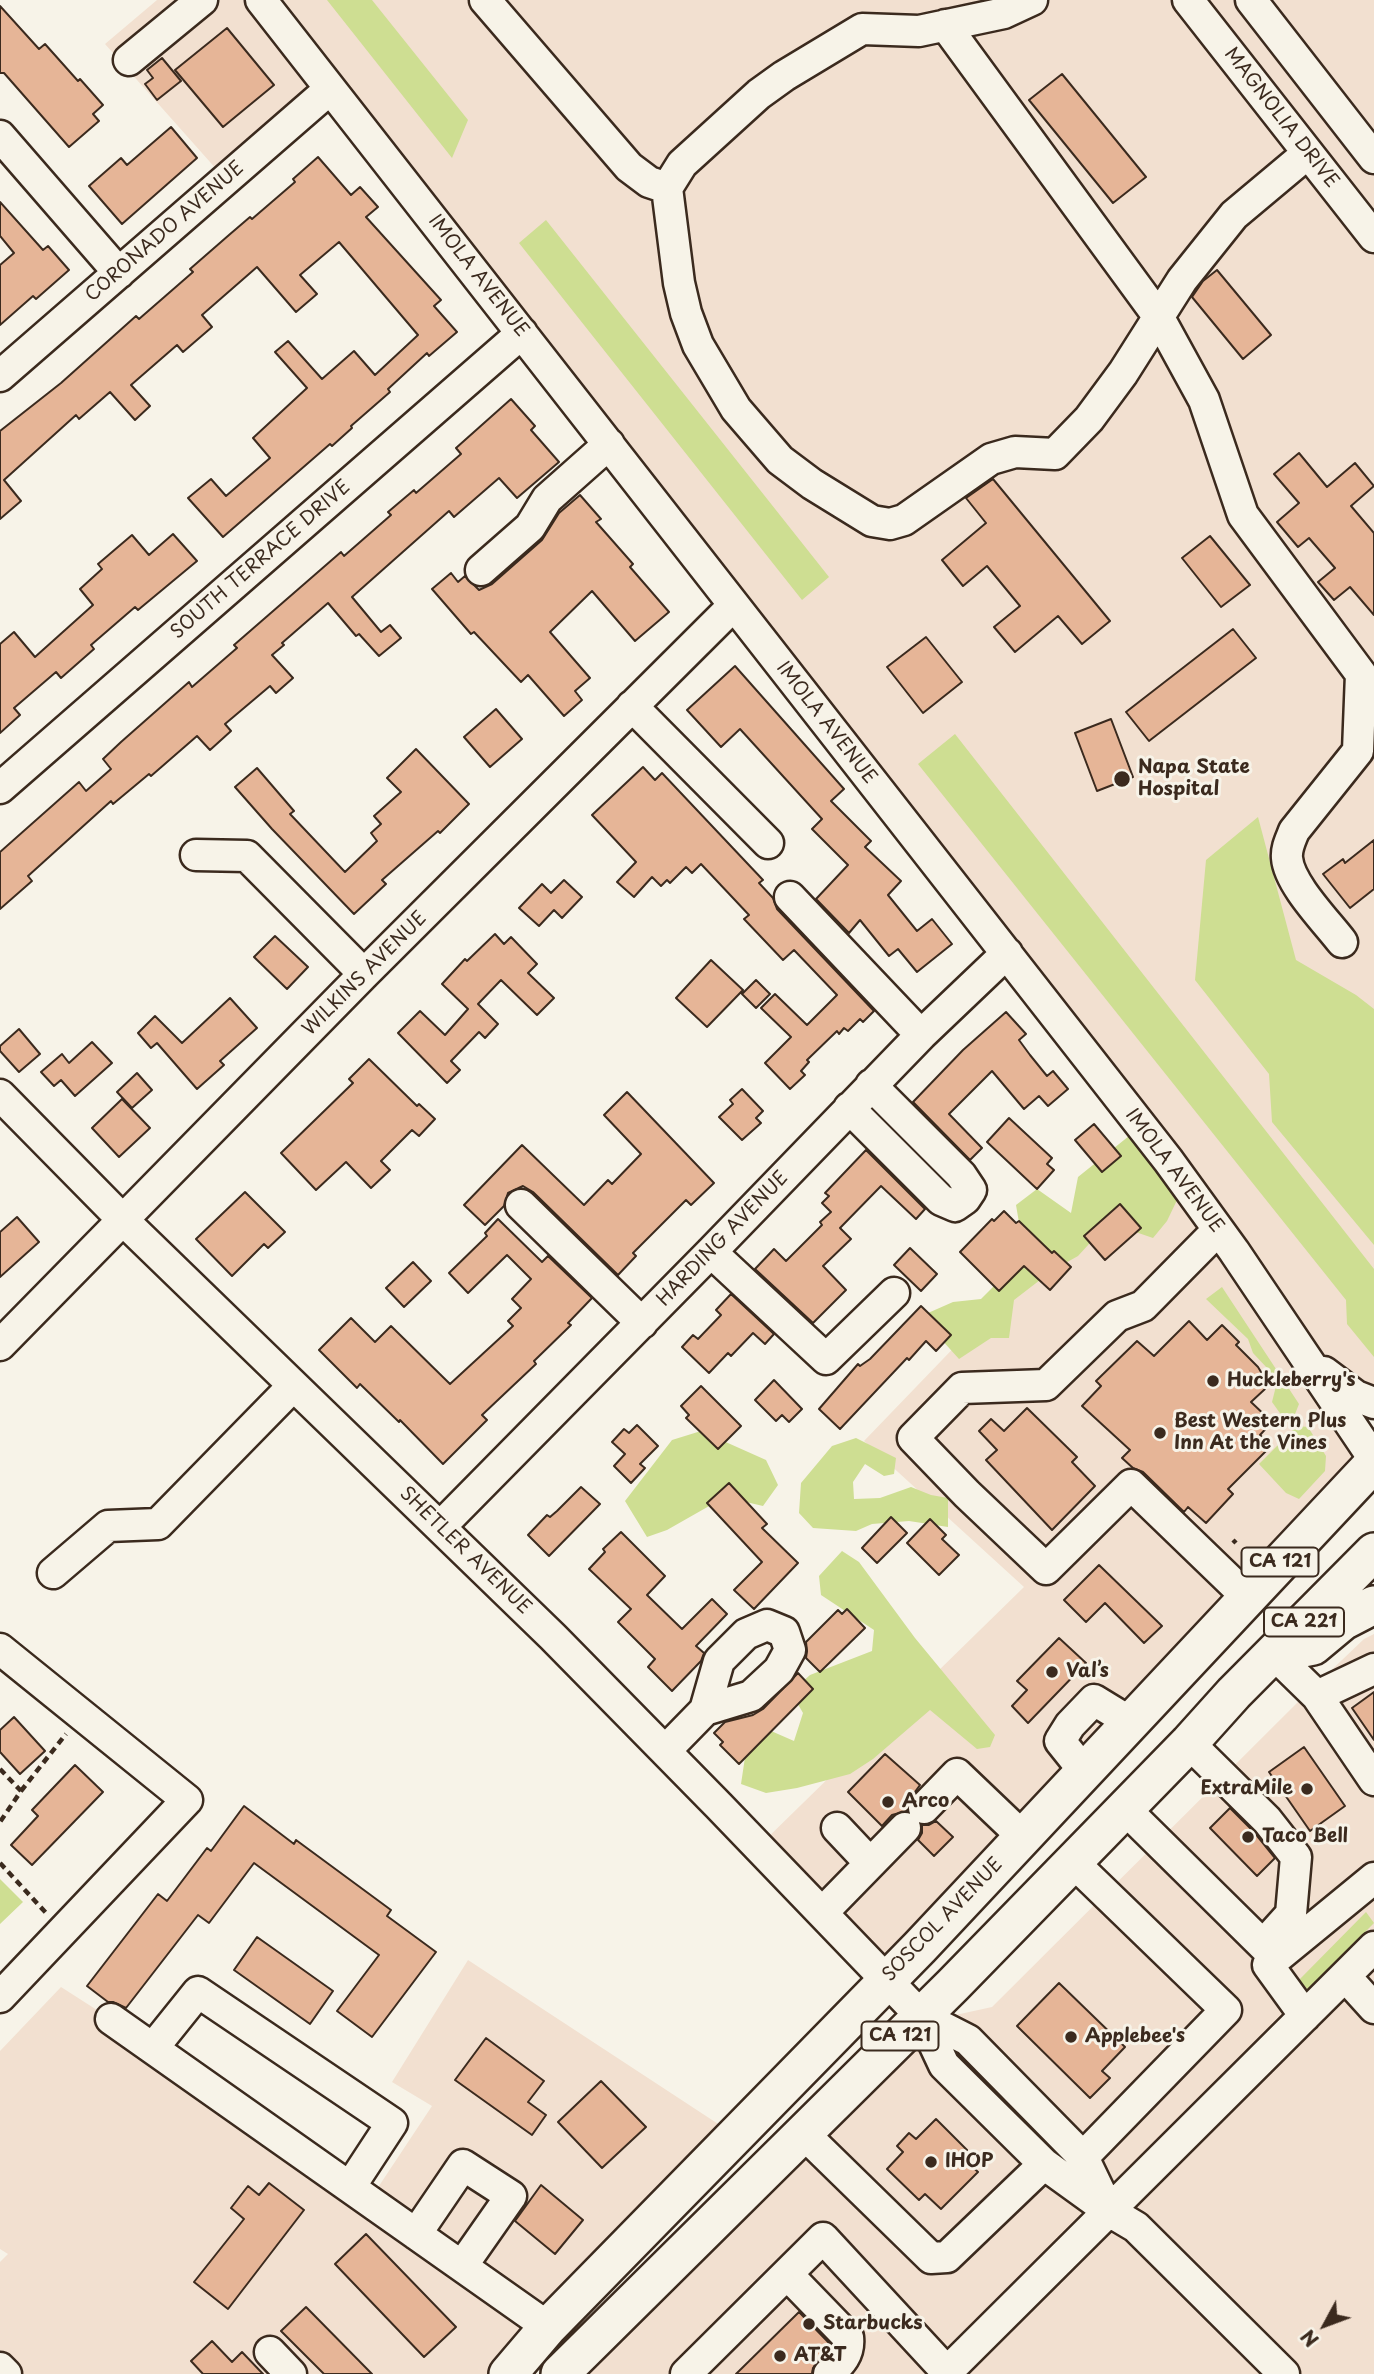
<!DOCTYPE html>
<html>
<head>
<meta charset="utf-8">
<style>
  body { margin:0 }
  #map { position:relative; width:1374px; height:2374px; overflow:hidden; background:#f7f3e8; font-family:"Playpen Sans",sans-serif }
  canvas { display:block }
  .north { position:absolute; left:1290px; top:2290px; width:70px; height:70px; -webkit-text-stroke:5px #f7f3e8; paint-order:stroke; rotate:229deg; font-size:19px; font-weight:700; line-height:28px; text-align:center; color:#3b2a1e }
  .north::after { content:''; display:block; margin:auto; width:24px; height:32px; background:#3b2a1e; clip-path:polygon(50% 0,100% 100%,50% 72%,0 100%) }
</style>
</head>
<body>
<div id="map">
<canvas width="1374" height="2374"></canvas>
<div class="north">N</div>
</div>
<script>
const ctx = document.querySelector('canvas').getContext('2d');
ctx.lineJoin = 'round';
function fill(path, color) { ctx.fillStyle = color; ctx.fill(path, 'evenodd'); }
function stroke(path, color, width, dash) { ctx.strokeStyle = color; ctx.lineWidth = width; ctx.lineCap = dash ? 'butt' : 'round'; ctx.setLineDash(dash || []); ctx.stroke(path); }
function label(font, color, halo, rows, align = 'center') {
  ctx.font = font + ' "Playpen Sans",sans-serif'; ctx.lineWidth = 6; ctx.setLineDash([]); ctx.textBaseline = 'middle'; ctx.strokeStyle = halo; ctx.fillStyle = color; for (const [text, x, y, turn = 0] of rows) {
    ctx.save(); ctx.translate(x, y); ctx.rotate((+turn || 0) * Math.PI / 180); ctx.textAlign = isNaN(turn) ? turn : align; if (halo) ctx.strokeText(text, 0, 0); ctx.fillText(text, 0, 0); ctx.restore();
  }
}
fill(new Path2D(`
  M157,0h1217v1402l-18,-6 18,63 -488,521 -128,-133 266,-260 -160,-146 156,-162 130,-142 -819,-1048 -105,91 -121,-136z
  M1374,1634v740h-814l361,-358 39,-2 32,-7 306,-305 66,-63z
  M468,1960l267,175 -233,239h-502v-112l8,-8 -8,-5v-198l61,-64 50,32 258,182 63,-95 -40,-24z`), '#f2e0d0');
fill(new Path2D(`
  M327,0h45l96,120 -16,38z
  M546,220l283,357 -27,23 -283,-357z
  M955,734l419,535v88l-27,-33 -1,-24 -428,-536z
  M1258,817l38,143 60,35 18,14v236l-102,-123 -3,-48 -74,-94 11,-120z
  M1129,1136l30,29 19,33 -11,23 -14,17 -32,-11 -22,6 -21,23 -25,14 -39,30 -5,38h-18l-32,21 -28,-31 -3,-15 25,-11 28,-3 29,-29 12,-30 -6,-35 21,-16 34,24 7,-36z
  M1222,1287l77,117 -6,15 -6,4 -15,-21 4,-16 -8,-17 -15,-16 -5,-14 -42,-40z
  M1297,1426l11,1 18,29 -1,15 -26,28 -13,-6 -27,-29z
  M701,1431l65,29 12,25 -15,21 -38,-9 -58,33 -20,7 -22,-36 47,-61z
  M856,1438l40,20 -2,16 -10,2 -19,-12 -12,18 1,17 26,-1 31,-11 20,8 17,3v29l-39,-6 -37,3 -16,7 -43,-3 -14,-15 2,-30 31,-37z
  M842,1551l17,11 56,76 80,97 -5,12 -13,2 -47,-39 -57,49 -23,15 -53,14 -31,5 -25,-9 6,-40 15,-17 32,14 9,-28 -12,-21 19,-17 62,-24 2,-21 -53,-35 -2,-19z
  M0,1879l23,23 -23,22z
  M1366,1912l8,11 -66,67 -9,-10z`), '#cede92');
const building = new Path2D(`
  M0,6l39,43 6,-5 33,37 2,-2 23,26 -10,9 6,7 -30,26 -65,-74h-4z
  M227,28l47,57 -51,42 -48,-57z
  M162,58l19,23 -24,19 -12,-16 8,-6 -6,-8z
  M1062,74l84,103 -33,26 -84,-103z
  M171,127l26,31 -75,66 -33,-38 32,-28 6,7z
  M318,157l33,38 9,-8 18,20 -12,10 75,83 -7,6 23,26 -28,24 -2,-3 -39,36 2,3 -39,34 1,2 -20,18 -2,-2 -107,93 -35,-39 23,-19 15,17 44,-38 -17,-20 54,-50 -32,-36 13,-11 34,38 32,-28 21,24 43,-40 -79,-93 -39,33 17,19 -21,18 -39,-45 -55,48 10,12 -29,25 -6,-7 -46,40 19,21 -15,14 -25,-28 -31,27 -3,-4 -72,65 17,21 -21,18v-88l61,-48 75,-67 3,3 54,-47 -3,-3 39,-34 21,-18 2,2 43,-37 -2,-3z
  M0,202l43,48 5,-4 21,24 -33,29 -3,-3 -33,29v-60l14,-12 -14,-17z
  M1217,270l54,65 -28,24 -51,-62 11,-16z
  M511,399l24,27 -4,4 28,32 -42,36 -18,-20 -45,39 -5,-6 -97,86 29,35 9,-7 11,13 -22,18 -20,-22 -3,2 -28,-33 -46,40 2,2 -12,10 21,23 -17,15 -6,-7 -45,38 6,7 -21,19 -13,-14 -46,40 -2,-2 -36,30 -2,-3 -83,75 4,5 -32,28v-57l79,-70 7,9 25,-22 -8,-10 18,-17 68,-60 3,5 45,-39 -3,-3 107,-93 3,4 47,-41 -3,-3 26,-22 2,3 45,-39 -5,-6z
  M1299,453l28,34 28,-24 19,23 -23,20 23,27v82l-24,-28 -16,13 -16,-18 17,-14 -26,-30 -11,9 -21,-25 22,-19 -25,-29z
  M993,479l117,142 -28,23 -24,-28 -43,36 -21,-25 26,-21 -33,-40 -24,20 -21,-26 44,-37 -20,-25z
  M580,495l21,24 -5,3 37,42 -3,3 39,45 -34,29 -43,-50 -42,41 40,46 -15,13 7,9 -18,16 -36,-41 -7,7 -47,-50 -3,2 -39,-45 19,-16 7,9 7,-6 14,14 13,-6 50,-44 17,-27z
  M173,534l24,27 -59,49 -3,-3 -44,38 3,4 -33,29 -5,-6 -42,36 6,7 -20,18v-89l14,-12 21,25 58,-52 -13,-16 22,-20 -4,-5 34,-29 17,20z
  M1210,536l40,49 -29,22 -39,-49z
  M1233,629l23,29 -107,83 -23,-29z
  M926,637l36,45 -39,31 -36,-46z
  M735,666l109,123 -13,12 40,40 -6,6 36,34 -13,14 29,36 15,-12 20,25 -35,28 -19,-23 -9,7 -29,-36 -11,13 -33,-34 32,-34 -36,-36 10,-10 -82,-90 -19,18 -34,-37z
  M496,709l26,30 -32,28 -26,-30z
  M1111,719l22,58 -36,14 -22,-58z
  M416,749l53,55 -29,29 -2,-2 -56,49 4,4 -32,30 -82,-85 -37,-42 22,-19 37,43 -4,3 55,58 32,-31 -6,-8 10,-9 -7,-8 27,-24 -14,-14z
  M643,767l12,13 7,-7 101,107 -4,3 14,15 4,11 97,102 -11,11 -3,-3 -12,12 -4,-3 -5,6 -2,-3 -30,29 2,2 -8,9 4,4 -15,14 -25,-26 26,-26 -30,-29 14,-14 32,31 30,-30 -43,-45 -11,10 -39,-41 5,-4 -48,-51 -9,9 -6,-6 -16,16 -3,-3 -6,6 -9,-9 -18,20 -17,-15 19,-20 -44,-47z
  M1374,840v49l-24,19 -27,-34 20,-15 2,4z
  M564,880l18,17 -20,21 -8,-8 -15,16 -20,-18 23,-24 9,9z
  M495,934l9,10 7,-7 26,27 -9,9 26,25 -17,17 -36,-35 -23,24 20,20 -13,14 -6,-6 -28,29 9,9 -13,13 -49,-50 22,-22 25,24 23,-26 -26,-25 23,-25 2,2z
  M275,936l33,31 -21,22 -33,-32z
  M711,960l32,30 -36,37 -31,-29z
  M756,980l14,14 -14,14 -14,-14z
  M230,998l27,30 -37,33 4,4 -27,24 -40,-46 -6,5 -13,-15 17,-17 27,27z
  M1006,1012l20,22 -7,6 11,15 17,21 6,-5 15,18 -20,17 -9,-10 -15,13 -32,-38 -43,43 33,34 -12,12 -57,-58 50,-52z
  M19,1029l21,25 -21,18 -19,-21v-5z
  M92,1042l20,21 -37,33 -14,-16 -7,6 -13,-14 21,-18 7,9z
  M369,1059l48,47 2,-2 16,15 -16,17 -7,-6 -31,31 9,9 -19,18 -25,-26 -30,28 -35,-37 72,-70 -4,-4z
  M137,1073l15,17 -20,18 -15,-16z
  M742,1089l21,22 -7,7 5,5 -19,17 -23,-23 14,-13 -3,-4z
  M627,1092l87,91 -23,22 -5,-5 -53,53 3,3 -18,19 -85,-83 -10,-6 -15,7 -4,13 -19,19 -21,-20 58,-60 62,60 24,-25 4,4 29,-30 -37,-39z
  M122,1099l28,29 -31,29 -27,-29z
  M1009,1118l43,40 -5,6 7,6 -17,19 -50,-47z
  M1094,1124l27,32 -19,16 -27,-32z
  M866,1150l59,59 -9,10 -35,-33 -41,42 11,11 -28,27 23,24 -33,33 -58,-54 19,-20 12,12 36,-36 -2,-3 11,-10 -9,-9 7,-7 -4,-3z
  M245,1192l40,40 -17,16 -4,-4 -32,32 -36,-37z
  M1120,1204l21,24 -36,32 -21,-24z
  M1004,1211l12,12 3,-2 33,32 2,-2 17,16 -21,23 -26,-24 -25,25 -39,-39 32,-33 2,2z
  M17,1217l22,25 -39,35v-45z
  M498,1219l44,43 6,-6 44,42 -24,25 3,2 -37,36 2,3 -54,51 5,5 -44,44 -43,-44 -1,2 -39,-38 -3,4 -38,-38 32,-32 24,24 16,-16 59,58 63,-58 -5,-5 13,-13 -9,-9 19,-20 -24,-24 -39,38 -19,-20 38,-37 -2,-3z
  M910,1248l27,26 -16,17 -27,-26z
  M413,1262l18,19 -27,26 -18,-19z
  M731,1294l43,40 -9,10 -12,-11 -22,23 -3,-3 -19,20 -27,-26 11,-12 5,4 23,-24 -5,-5z
  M921,1306l30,29 -15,16 -10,-10 -17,19 -2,-2 -67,71 -21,-20 39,-45 2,2 10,-7z
  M1189,1321l18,19 15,-15 17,17 -3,3 22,22 6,10 1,12 -14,13 21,20 -12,13 11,11 -43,43 5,5 -27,29 -18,-16 -4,5 -41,-40 -10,-4 -11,-10 8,-8 -48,-44 19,-20 -5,-5 41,-40 17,15z
  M774,1380l28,29 -13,13 -7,-7 -6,6 -21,-21z
  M701,1386l40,40 -23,23 -32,-31 3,-3 -8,-9z
  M1027,1408l50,49 -5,5 23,24 -43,44 -66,-70 11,-10 -18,-19 12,-12 13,12z
  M637,1425l21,21 -18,18 5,4 -14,15 -17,-17 11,-12 -13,-12 12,-13 5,4z
  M729,1483l38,41 -5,4 36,35 -44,46 -20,-19 28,-28 -55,-59z
  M581,1487l19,17 -51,52 -21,-21 19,-20 3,2 7,-6z
  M891,1517l16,16 -30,30 -15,-15z
  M930,1519l16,16 -4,4 17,16 -20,20 -32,-32z
  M621,1532l44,44 -18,19 35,34 30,-30 15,15 -31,32 8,7 -3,8 -29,30 -24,-24 7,-8 -37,-37 13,-13 -42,-40 16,-17 -2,-3z
  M1099,1565l63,61 -18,17 -39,-40 -19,19 -22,-22z
  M847,1609l18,19 -45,44 -14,-14 1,-7 -1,-9 32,-32 4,4z
  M1059,1638l27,25 -58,60 -16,-17 15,-16 -10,-9z
  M798,1673l15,16 -74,75 -19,-19 3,-3 -9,-9 11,-11 28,-7 10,-6z
  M1374,1692v48l-22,-32z
  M14,1717l31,34 -25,23 -20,-22v-22z
  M1304,1747l41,59 -35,25 -41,-59z
  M885,1754l35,31 -13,18v8l-15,4 -10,11 -34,-34z
  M75,1765l28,27 -71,73 -21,-20 27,-29 -6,-6z
  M244,1806l50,38 2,-4 95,70 -4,6 49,36 -64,85 -35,-26 42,-56 -125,-92 -45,60 -11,-8 -72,93 -13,-6h-5l-21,-16 71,-92 9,7 40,-53 4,3z
  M1230,1808l24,24 21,26 -18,18 -47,-48z
  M936,1821l17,16 -19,19 -16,-16 4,-7v-8h7z
  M257,1937l76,54 -23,33 -76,-54z
  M1059,1983l66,64 -23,24 8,7 -20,20 -73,-72z
  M486,2038l58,43 -16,21 18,13 -14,20 -77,-55z
  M601,2081l45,46 -44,41 -44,-46z
  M936,2119l31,31 -6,6 17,16 -37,37 -16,-15 -6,6 -32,-31 16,-17 -6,-6 12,-13 7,6z
  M269,2183l35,27 -76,99 -34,-27 50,-63 -13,-11 17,-22 11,9z
  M541,2185l42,35 -28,34 -40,-33z
  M366,2234l90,93 -32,30 -89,-93z
  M306,2307l66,67h-48l-43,-43z
  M799,2312l31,32 -17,24 -1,6h-76z
  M212,2341l20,21 10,-10 21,22h-60l-12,-13z`);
fill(building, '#e6b597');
stroke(building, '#3b2a1e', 2);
const minor = new Path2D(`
  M261,0l907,1160 66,91 140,208
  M485,0l144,167 20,15 18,6
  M1032,0l-28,13 -85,18 -57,-2 -78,47 -25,18 -77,70 -15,24 12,95 7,30 12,32 38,64 44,51 32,24 60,37 18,3 14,-4 87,-61 24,-7 40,2 34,-35 34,-46 59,-93 52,-65 74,-62
  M1188,0l186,237
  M1251,0l123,158
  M945,25l213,291 46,84 39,115 118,159 -3,77 -64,80c-3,8 -8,17 -7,27 2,26 39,63 55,84
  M129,60l73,-60
  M0,136l119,137
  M0,376l330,-287
  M481,570l49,-43 17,-28 62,-55
  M632,706l136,137
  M0,788l522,-455
  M196,855l51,1 117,118
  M790,897l131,138
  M0,1095l123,125 430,417 166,169 202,210 47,24 115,117 26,54
  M849,1108l92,92 14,6 10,-7 6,-9 -10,-15 -90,-90
  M521,1205l121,118
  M1218,1230l-75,76 -26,10 -71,69 -84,3 -49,50 54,56 79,75 85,-84 116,112
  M711,1252l115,107 68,-66
  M0,1345l364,-371 370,-369
  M1324,1372l32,24 18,7
  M440,1527l271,-275 210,-217 86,-82
  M53,1573l55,-47 50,-2 135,-138
  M0,1649l187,151 -187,197
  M1273,1653l44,43 57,-27
  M1317,1696l57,84
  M1189,1743l78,77 29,37 -5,57 -28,31
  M665,1751l40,-41 14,-49 27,-27 21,-9 17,7 6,18 -11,20 -28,26 -46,14
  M1084,1771l-24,-30 10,-16 24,-25 36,22
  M924,1808l33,-34 66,63
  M1124,1808l152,150
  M837,1828l33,35
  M1072,1861l154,149 -143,147
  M822,1913l83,-85
  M1345,1976l29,32
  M921,2016l23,49 100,99 65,47 27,16 148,147
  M1305,2016l-37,-51 106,-87
  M111,2019l437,308
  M153,2048l45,-56 194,131 -42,64
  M803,2133l128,125 16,-1 97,-93
  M416,2234l47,-69 48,31 -49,70
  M787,2274l61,63c2,17 -7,26 -19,37
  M270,2352l21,22
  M0,2368l6,6
  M686,2374l137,-136 124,134
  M945,2374l429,-427`);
const major = new Path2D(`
  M1298,1649l15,-3 30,-25 31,-16
  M508,2374l40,-47 372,-380 454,-484
  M560,2374l393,-389 236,-242 45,-50 140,-141`);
stroke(minor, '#3b2a1e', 35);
stroke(major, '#3b2a1e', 42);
stroke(new Path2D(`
  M1233,1540l3,3
  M0,1769l21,22 -21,31
  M21,1791l45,-57
  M0,1863l47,51`), '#3b2a1e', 4.5, [7, 5]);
stroke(minor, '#f7f3e8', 30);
stroke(major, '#f7f3e8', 37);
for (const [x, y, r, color] of [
  [1122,779,9,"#3b2a1e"],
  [1213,1381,7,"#3b2a1e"],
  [1160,1433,7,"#3b2a1e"],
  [1052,1672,7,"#3b2a1e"],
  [1307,1789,7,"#3b2a1e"],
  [888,1802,7,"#3b2a1e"],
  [1248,1837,7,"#3b2a1e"],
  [1071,2037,7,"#3b2a1e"],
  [931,2162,7,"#3b2a1e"],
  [809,2324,7,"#3b2a1e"],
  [780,2356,7,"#3b2a1e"]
]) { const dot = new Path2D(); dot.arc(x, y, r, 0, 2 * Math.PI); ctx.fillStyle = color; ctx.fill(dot); stroke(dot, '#f7f3e8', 2.5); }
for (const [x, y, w] of [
  [1280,1562,77],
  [1304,1622,80],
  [900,2036,77]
]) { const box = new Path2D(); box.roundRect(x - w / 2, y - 14.5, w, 29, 5); ctx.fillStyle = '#f7f3e8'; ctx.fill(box); stroke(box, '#3b2a1e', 2); }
label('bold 18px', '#3b2a1e', null, [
  ["CA 121",1280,1562],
  ["CA 221",1304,1622],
  ["CA 121",900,2036]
]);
label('19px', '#3b2a1e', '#f7f3e8', [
  ["MAGNOLIA DRIVE",1281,118,52],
  ["CORONADO AVENUE",165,232,-41],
  ["IMOLA AVENUE",478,276,52],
  ["SOUTH TERRACE DRIVE",261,560,-41],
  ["IMOLA AVENUE",826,723,52],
  ["WILKINS AVENUE",365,974,-45],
  ["IMOLA AVENUE",1174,1171,53],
  ["HARDING AVENUE",723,1239,-46],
  ["SHETLER AVENUE",465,1551,44],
  ["SOSCOL AVENUE",943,1920,-46]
]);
label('bold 19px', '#3b2a1e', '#f7f3e8', [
  ["Napa State",1138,768],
  ["Hospital",1138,790],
  ["Huckleberry's",1227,1381],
  ["Best Western Plus",1174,1422],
  ["Inn At the Vines",1174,1444],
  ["Val’s",1066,1672],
  ["ExtraMile",1293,1789,"right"],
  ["Arco",902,1802],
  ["Taco Bell",1262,1837],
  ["Applebee's",1085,2037],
  ["IHOP",945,2162],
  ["Starbucks",823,2324],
  ["AT&T",794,2356]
], 'left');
</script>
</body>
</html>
